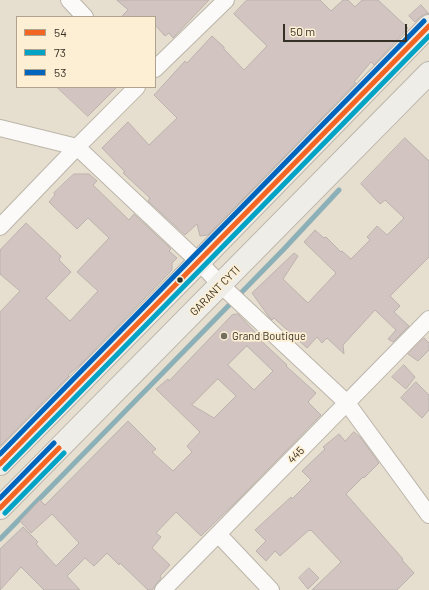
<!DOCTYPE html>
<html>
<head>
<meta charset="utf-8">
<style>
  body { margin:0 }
  #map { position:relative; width:429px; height:590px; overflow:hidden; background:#e6decf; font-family:Barlow,sans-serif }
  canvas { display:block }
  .legend { position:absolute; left:16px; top:16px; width:140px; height:72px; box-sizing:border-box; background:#fdefd3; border:1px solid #ada38e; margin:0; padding:5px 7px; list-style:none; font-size:12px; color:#363126 }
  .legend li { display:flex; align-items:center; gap:8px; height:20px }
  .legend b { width:20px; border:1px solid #ada38e }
  .scale { position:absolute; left:283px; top:24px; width:124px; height:18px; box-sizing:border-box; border:2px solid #363126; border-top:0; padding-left:5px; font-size:12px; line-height:14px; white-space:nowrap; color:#363126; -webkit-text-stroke:3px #fdefd3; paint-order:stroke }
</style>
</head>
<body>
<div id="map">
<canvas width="429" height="590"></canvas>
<ul class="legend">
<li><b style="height:5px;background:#f26522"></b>54</li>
<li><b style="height:5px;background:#03a3c6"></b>73</li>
<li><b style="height:5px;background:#0065bd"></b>53</li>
</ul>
<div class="scale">50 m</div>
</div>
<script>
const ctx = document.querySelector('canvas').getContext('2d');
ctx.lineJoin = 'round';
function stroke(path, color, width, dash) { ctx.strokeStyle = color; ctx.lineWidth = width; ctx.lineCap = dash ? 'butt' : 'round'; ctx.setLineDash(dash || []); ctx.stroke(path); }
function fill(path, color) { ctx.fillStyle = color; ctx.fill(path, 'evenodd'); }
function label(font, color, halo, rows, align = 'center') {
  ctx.font = font + ' Barlow,sans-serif'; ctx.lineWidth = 3.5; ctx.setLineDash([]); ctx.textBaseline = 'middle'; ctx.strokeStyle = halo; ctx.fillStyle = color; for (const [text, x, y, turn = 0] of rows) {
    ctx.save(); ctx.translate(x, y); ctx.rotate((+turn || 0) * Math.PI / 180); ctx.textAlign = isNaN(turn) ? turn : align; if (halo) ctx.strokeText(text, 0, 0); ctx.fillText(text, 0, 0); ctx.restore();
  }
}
stroke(new Path2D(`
  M0,539l283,-289 56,-60`), '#8cb0b7', 5);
const building = new Path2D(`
  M117,0h92l-36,38 -4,-5 -4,3 -10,-11v-8h-34l7,-7z
  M247,0h73l11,11 12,-11h5l7,7 7,-7h16l30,28 -34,37 -3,-3 -17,20 2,1 -148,152 -8,1 -3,-12 -12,11 -37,-34 2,-3 -27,-25 2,-1 -23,-24 26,-26 21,23 28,-27 -23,-23 31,-34 2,2 25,-27 12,11v2l20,21 23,-24 -33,-32z
  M421,5l8,9h-4l-5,3 -5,5 -6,-6z
  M57,87h60l-29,29z
  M405,138l24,23v96l-39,39 10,10 -6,6 15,14 -16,16 -5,-3 8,-9 -21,-20 -32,35 1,9 -17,-16 -5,5 -5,-6 -10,11 -33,-30 -2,2 -3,-3 -17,-24 42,-40 4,3 -15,23 25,24 28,-30 -32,-31 11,-12 9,8 2,-1 15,15 1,-1 9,8 19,-19 -3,-3 10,-11 10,9 17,-17 -19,-18 -5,4 -19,-20z
  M74,174h15l8,7 -4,4 36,35 5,-6 37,35 -2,2 8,7 -5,5v7l-91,94 -13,11 1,1 -69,70v-134l20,-21 -20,-17v-24l26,-27 35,33 -2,4 12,12 -25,26 24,23 28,-30 -21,-19 32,-34 -21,-20 -11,11 -28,-27 6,-7 -1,-2z
  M238,314l20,21 -2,1 31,29 -1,1 30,27 -8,9 13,13 -81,83 -39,38 -25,-24 -20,21 5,4 -9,11 18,17 -10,11 1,2 -9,12h-4l-28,-27 -1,2 -12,-12 -13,13 -9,-8 -18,18 13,14h-36l-23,-23 -21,23v-41l23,-22 15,15 -2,2 20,22 23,-23 -27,-29 -21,19 -11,-12 20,-21 5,5 83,-84 28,28 -4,3 21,19 19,-19 -5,-6 13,-14 -44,-43 12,-10 1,2 63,-66zM247,346l26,25 -19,19 -26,-25zM218,379l18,17 -22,22 -22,-13z
  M424,338l5,5v7l-11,11 -10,-7z
  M404,365l11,12 -9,12 -14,-12z
  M416,382l13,13v15l-7,8 -21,-20z
  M354,432l7,6 18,25 -15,15 -1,-1 -17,17 57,65 -1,1 12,13 -17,17h-85l29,-28 -30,-32 -1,1 -1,-1 -29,26 -5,-5 -9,10 -10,-10 10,-10 -11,-11 36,-33 1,2 19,-19 -9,-9 23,-22 -2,-2 16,-13 6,7z
  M309,568l10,10 -11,11 -9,-11z`);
fill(building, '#d2c5c1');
stroke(building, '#bcb2ad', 1);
const minor = new Path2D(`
  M69,0l16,17
  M155,69l71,-69
  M0,128l77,19 122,115 22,23 126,118 82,112
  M0,227l77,-80 60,-60
  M218,534l53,56
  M163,590l266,-271`);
const secondary = new Path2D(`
  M0,464l199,-202 230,-236
  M0,508l429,-435`);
stroke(minor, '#bbb5aa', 18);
stroke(secondary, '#bbb5aa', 24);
stroke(minor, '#fbfaf8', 16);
stroke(secondary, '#efede8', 22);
stroke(new Path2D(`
  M0,464l429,-438
  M0,508l59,-60`), '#f26522', 5);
stroke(new Path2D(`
  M5,469l424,-433
  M5,513l59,-60`), '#03a3c6', 5);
stroke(new Path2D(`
  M0,454l424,-433
  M0,498l54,-55`), '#0065bd', 5);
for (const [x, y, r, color] of [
  [180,280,3.5,"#363126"],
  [224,336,4,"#746e61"]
]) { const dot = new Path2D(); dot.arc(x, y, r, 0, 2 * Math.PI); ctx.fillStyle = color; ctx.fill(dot); stroke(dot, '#fdefd3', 1.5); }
label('11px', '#363126', '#fdefd3', [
  ["GARANT CYTI",215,291,-45],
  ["445",296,455,-45]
]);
label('11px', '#363126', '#fdefd3', [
  ["Grand Boutique",232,336]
], 'left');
</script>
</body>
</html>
